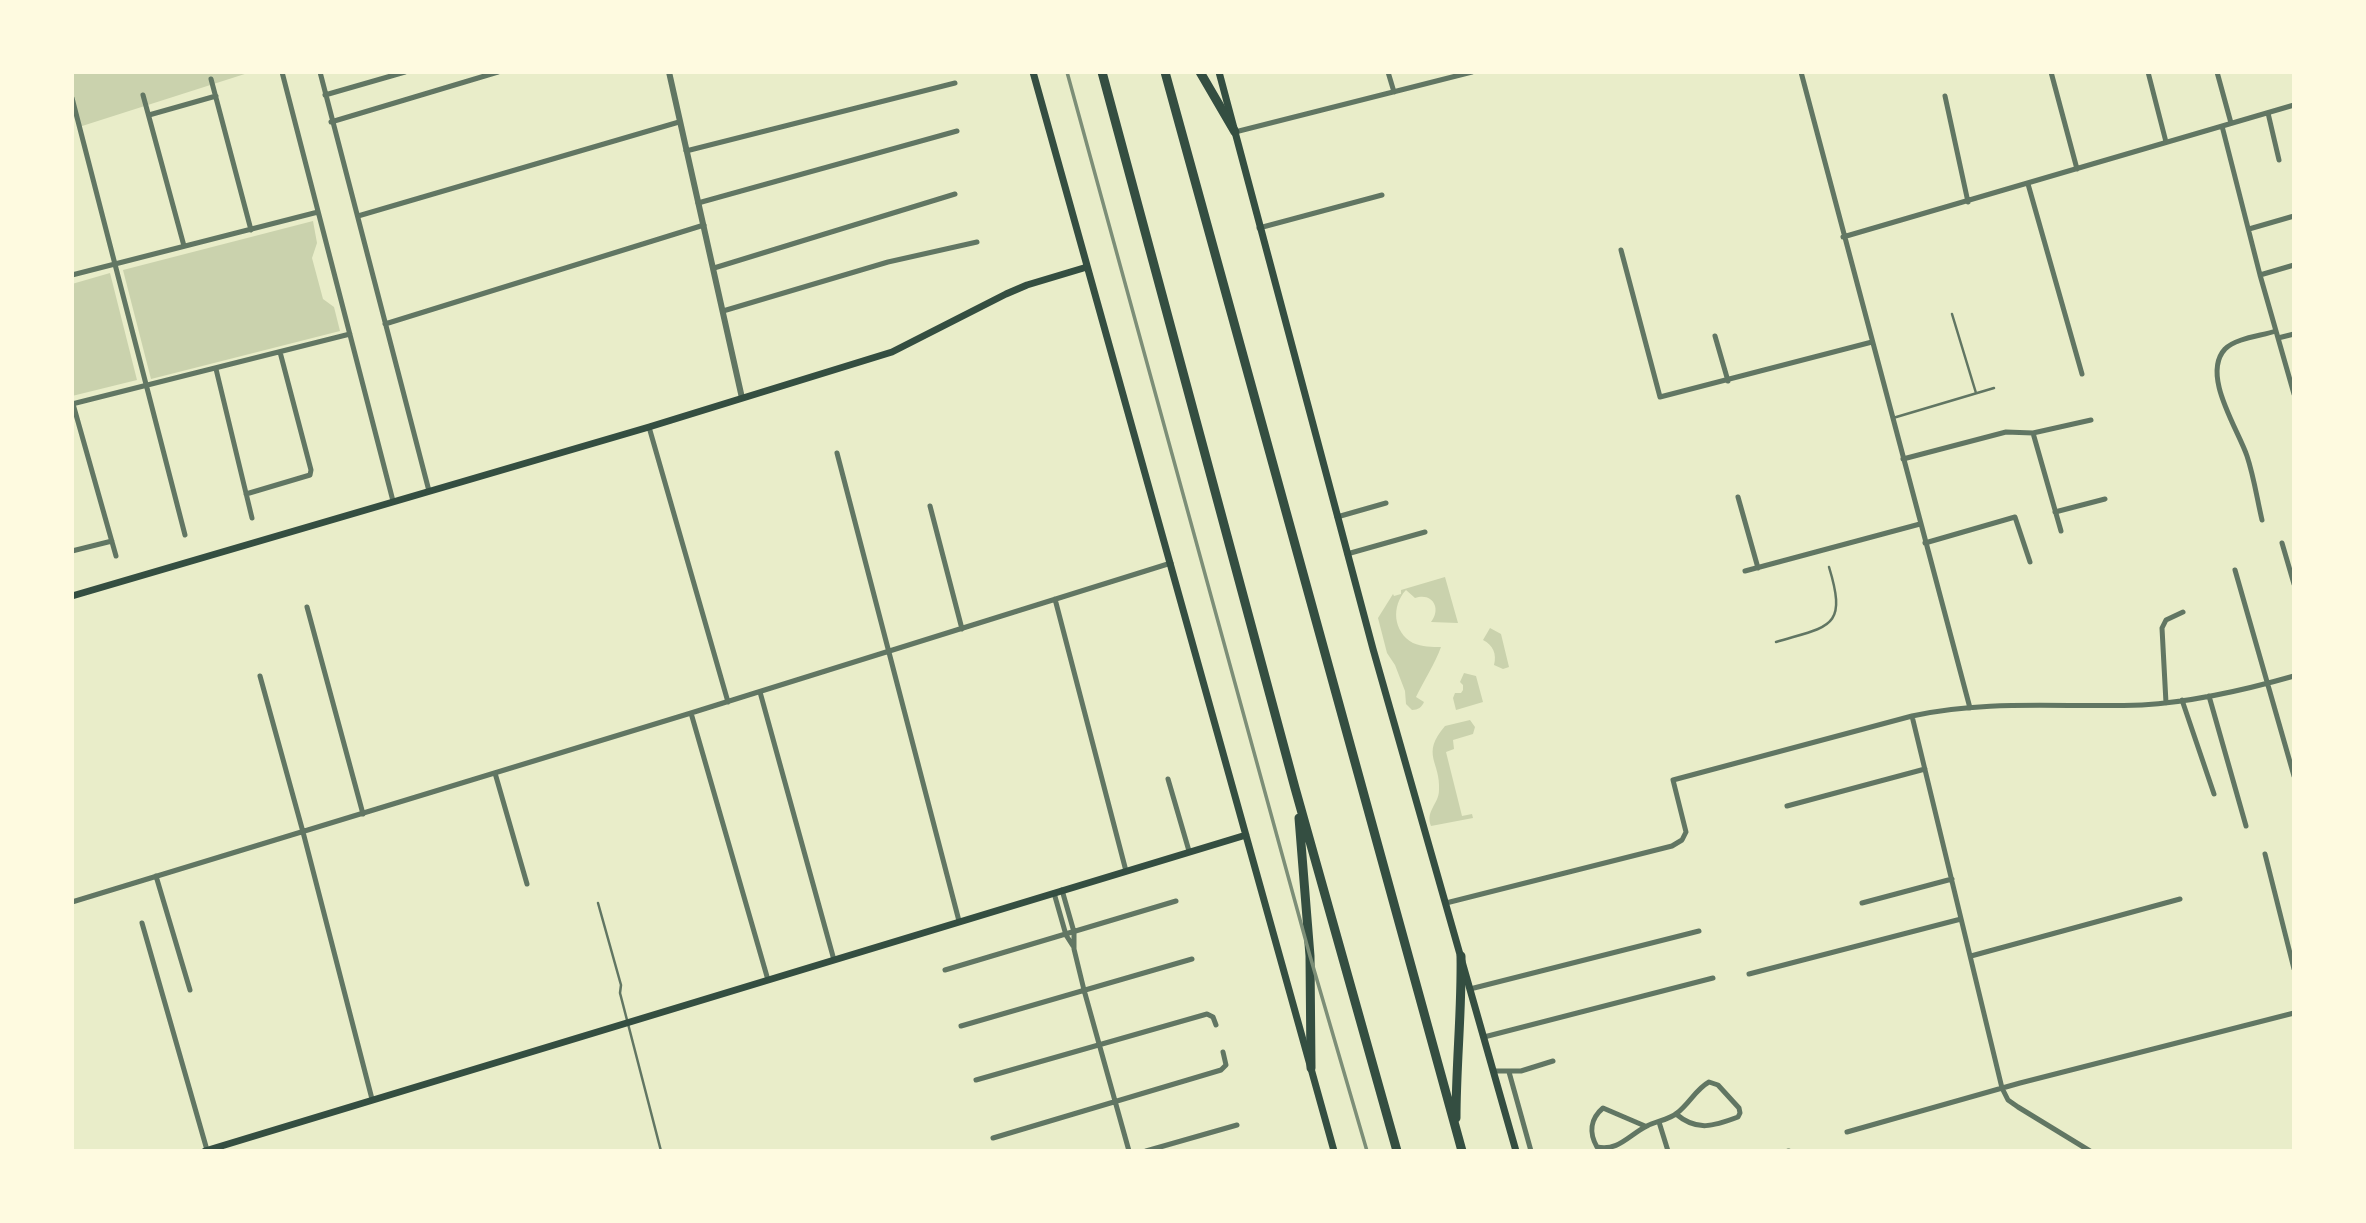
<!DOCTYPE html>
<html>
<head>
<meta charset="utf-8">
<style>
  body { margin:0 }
  #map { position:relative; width:2366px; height:1223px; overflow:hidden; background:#e9edc9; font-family:Signika,sans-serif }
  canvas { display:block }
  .frame { position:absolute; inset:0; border:74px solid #fefae0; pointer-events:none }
</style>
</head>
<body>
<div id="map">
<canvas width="2366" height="1223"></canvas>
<div class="frame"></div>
</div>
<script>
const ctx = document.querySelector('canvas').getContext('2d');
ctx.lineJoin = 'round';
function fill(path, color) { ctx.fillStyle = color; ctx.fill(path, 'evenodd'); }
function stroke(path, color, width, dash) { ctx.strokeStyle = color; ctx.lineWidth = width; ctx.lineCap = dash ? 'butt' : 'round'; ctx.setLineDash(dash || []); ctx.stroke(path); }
fill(new Path2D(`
  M75,72h176l-172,55 -7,-29v-25z
  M313,221l4,22 -5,15 11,41 11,8 6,24 -189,48 -28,-109z
  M110,273l27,107 -65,16v-112z
  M1445,577l13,46 -27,-1c11,-14 1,-30 -16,-24l-9,-8c-15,16 -13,42 7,53 9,4 19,4 28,4 -6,17 -17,33 -25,50l8,5c-2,5 -6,8 -12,8l-6,-6 -1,-13 -10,-26 -8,-12 -9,-35 15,-24 1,2 7,-2v-4z
  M1490,628l11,6 8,33 -6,2 -9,-4c3,-11 -1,-20 -11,-25z
  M1464,673l12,3 7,26 -27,8 -3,-12 2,-5h6l2,-3v-5l-3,-3z
  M1470,720l5,7 -2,7 -20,6 1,9 -8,3 16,64 10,-2 1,4 -42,8c-6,-15 8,-22 8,-36 2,-28 -19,-35 6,-64z`), '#cad2ad');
stroke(new Path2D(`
  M1952,314l24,79
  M1893,418l101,-30
  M1776,642c53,-16 72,-13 53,-75
  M598,903l23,82 -1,8 41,158`), '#617663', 2.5);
stroke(new Path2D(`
  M282,72l111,429
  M320,72l109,419
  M1388,72l6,20
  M1801,72l169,636
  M2051,72l26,97
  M2148,72l18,70
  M2217,72l14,51
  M211,79l40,151
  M143,95l41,151
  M325,95l80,-23
  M1945,96l23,106
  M72,98l113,437
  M2268,113l11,47
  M149,115l67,-19
  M331,122l167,-50
  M2222,126l38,149 34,119
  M1235,132l237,-60
  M686,151l269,-68
  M2028,184l54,190
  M698,203l259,-72
  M358,216l321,-94
  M1259,228l123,-33
  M2249,229l45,-13
  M1843,237l451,-132
  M1621,250l39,147 212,-55
  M714,268l241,-74
  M72,275l246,-63
  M2260,275l34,-10
  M723,311l165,-49 89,-20
  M385,324l319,-99
  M1715,336l13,45
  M2278,338l16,-4
  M216,369l36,149
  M72,404l278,-70
  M73,404l43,152
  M649,427l79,275
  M2033,433l28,98
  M837,453l122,468
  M1903,459l103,-27 27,1 58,-13
  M246,494l64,-19 1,-5 -31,-118
  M1738,497l20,71
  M930,506l32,123
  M2055,512l50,-13
  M1337,517l49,-14
  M2262,520c-5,-21 -8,-43 -15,-64 -9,-27 -46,-81 -22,-107 11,-11 36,-13 51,-18
  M1925,543l90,-26 15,45
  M2282,543l12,41
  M72,551l40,-10
  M1347,554l78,-22
  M2235,570l59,206
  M1745,571l175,-47
  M1055,599l71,272
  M307,607l56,207
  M260,676l43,156 69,267
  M760,692l74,268
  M2209,696l37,130
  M2182,700l32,94
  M2166,703l-4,-75 4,-8 17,-8
  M691,713l77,267
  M1912,716l90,372 6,12 10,7 72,44
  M495,773l32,111
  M1168,779l21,72
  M1787,806l138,-37
  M2265,854l29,115
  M156,876l34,114
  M1062,890l12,42v17l10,41 45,161
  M1054,893l12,42 7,11
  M72,902l619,-189 480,-150
  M1446,903l226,-57 10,-6 4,-8 -13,-52 239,-64c75,-17 154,-8 230,-11 51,-3 103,-15 152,-29
  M1862,903l90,-24
  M142,923l65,227
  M1971,956l209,-57
  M945,970l231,-69
  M1749,974l212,-55
  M1470,989l229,-58
  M961,1026l231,-67
  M1484,1037l229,-59
  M1494,1071h27l32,-10
  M1509,1072l22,79
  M976,1080l231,-66 6,3 3,8
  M1659,1122l9,29
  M1645,1126l-42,-18c-13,11 -14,25 -6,39 21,5 33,-13 50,-21 9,-5 22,-6 30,-13 12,-9 19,-24 32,-31l9,3 21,23 1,5 -2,4c-24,9 -41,15 -62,-3
  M1847,1132l173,-49 274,-70
  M993,1138l228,-68 5,-5 -3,-13
  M1146,1151l91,-26
  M1788,1151h1`), '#617663', 5);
stroke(new Path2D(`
  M669,72l73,326`), '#617663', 6);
stroke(new Path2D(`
  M1033,72l301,1079
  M1219,72l154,577 143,502
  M72,596l577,-169 243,-75 114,-58 21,-9 60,-18
  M205,1151l1041,-316`), '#344e41', 7);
stroke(new Path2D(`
  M1102,72l193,716 102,363
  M1165,72l297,1079
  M1200,72l35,60
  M1299,818l11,138 1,112
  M1456,1118c0,-54 6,-108 5,-162`), '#344e41', 9);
stroke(new Path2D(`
  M1067,72l243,884 57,195`), '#7c8e77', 3.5);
</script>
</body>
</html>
